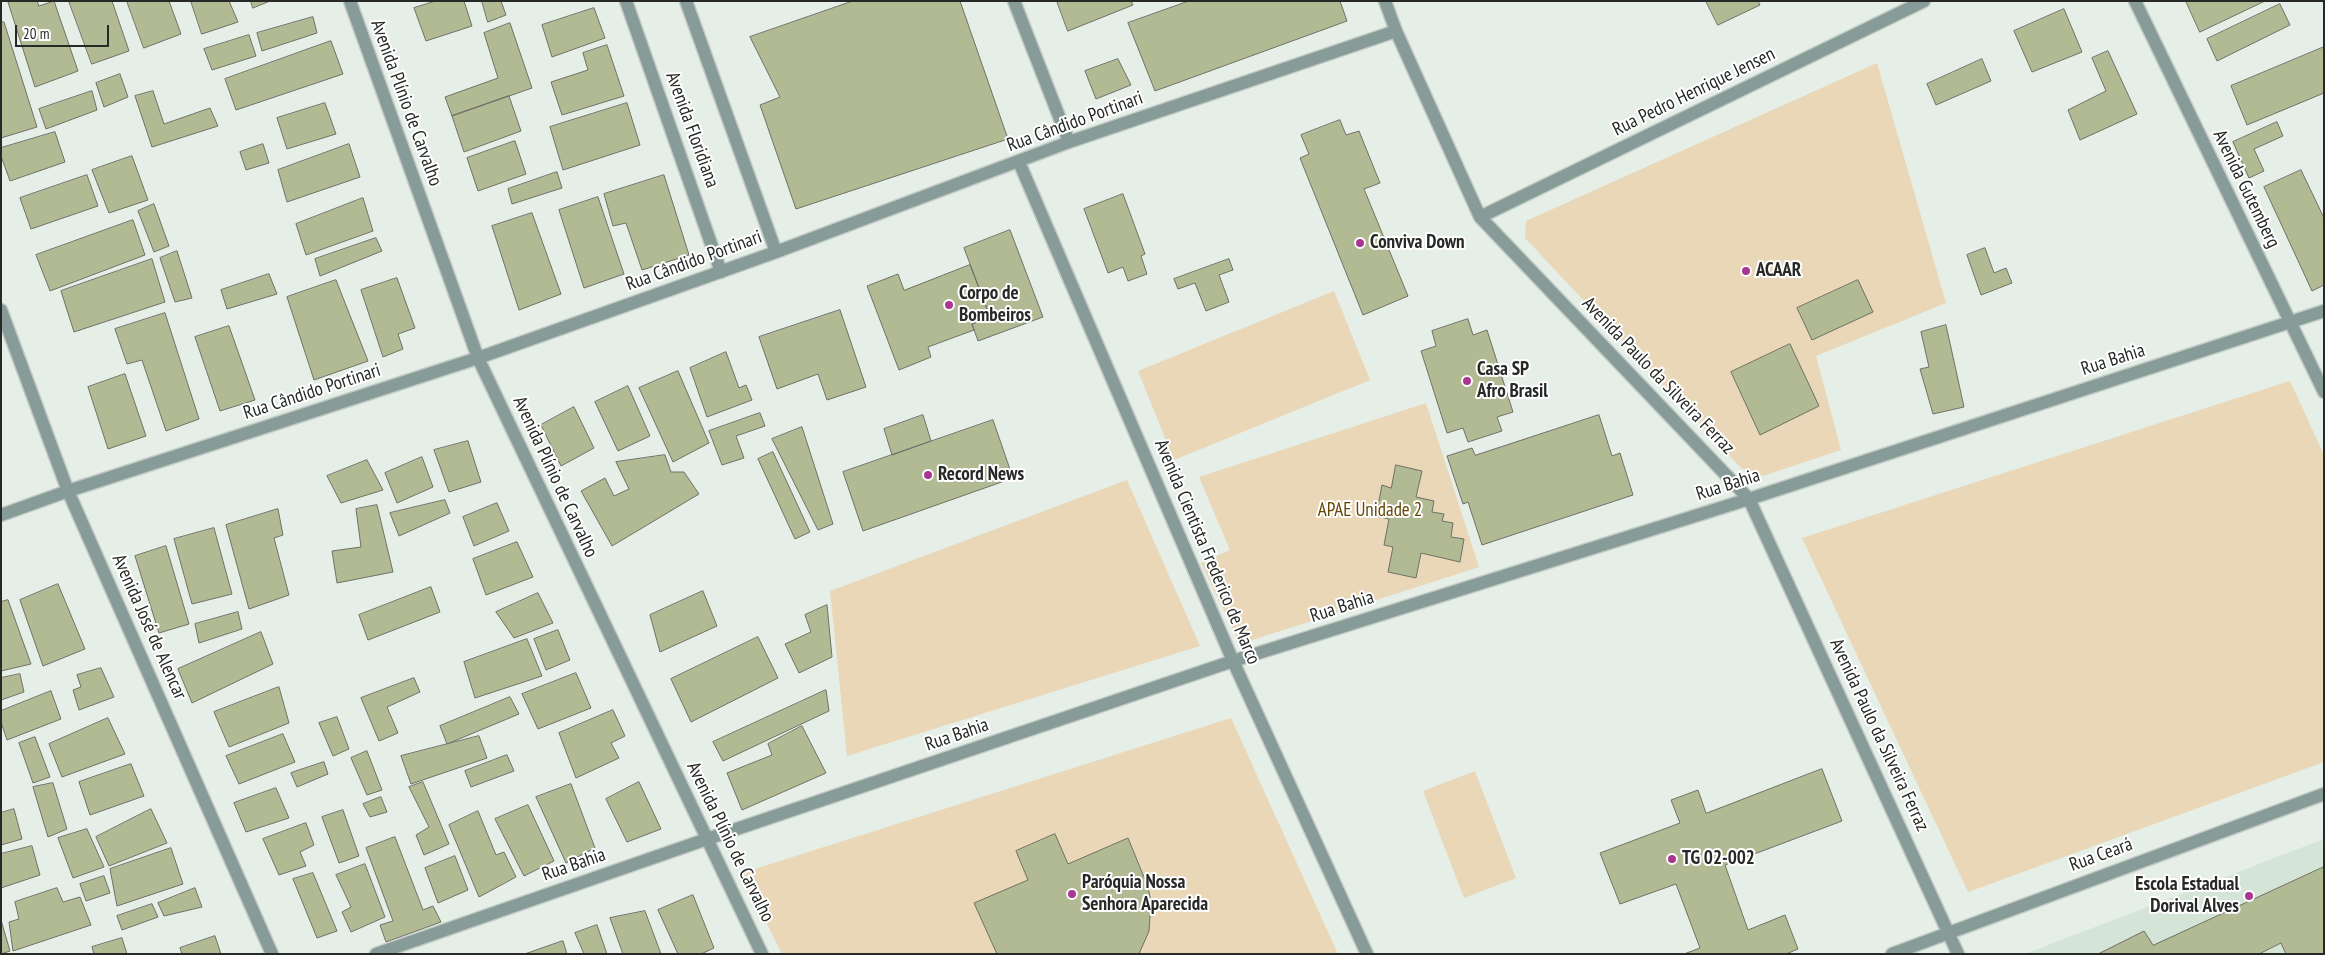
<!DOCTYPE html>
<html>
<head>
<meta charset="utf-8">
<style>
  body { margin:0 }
  #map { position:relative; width:2325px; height:955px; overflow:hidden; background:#e5efe7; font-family:"PT Sans Narrow",sans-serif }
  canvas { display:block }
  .frame { position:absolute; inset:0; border:2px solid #262926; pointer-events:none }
  .scale { position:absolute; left:15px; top:25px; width:94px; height:22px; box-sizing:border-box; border:2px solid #262926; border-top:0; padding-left:6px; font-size:15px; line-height:18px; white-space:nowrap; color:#262926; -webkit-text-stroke:4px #fff; paint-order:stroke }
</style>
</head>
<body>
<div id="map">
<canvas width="2325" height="955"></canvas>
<div class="frame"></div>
<div class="scale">20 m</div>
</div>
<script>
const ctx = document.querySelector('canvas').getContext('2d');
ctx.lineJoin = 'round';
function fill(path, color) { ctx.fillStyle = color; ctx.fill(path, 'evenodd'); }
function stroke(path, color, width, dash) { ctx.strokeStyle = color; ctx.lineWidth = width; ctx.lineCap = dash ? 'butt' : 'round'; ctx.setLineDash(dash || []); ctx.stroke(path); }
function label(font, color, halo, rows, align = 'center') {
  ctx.font = font + ' "PT Sans Narrow",sans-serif'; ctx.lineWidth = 4; ctx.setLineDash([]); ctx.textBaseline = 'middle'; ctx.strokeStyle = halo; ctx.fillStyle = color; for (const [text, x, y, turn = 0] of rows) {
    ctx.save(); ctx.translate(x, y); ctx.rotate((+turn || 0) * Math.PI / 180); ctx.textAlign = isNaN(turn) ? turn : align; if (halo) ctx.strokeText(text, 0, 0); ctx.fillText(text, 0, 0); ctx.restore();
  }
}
fill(new Path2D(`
  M2324,839v115h-299z`), '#d4e4d7');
fill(new Path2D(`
  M1877,63l69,240 -130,53 25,94 -78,26 -22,-8 -216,-230 1,-17z
  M1334,291l36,89 -196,80 -36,-89z
  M2290,381l34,74v307l-356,130 -166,-354z
  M1426,403l53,164 -239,77 -39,-81 29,-13 -31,-73z
  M1127,480l73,166 -353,110 -17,-165z
  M1231,718l107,236h-556l-40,-81z
  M1475,771l41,107 -52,20 -41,-107z`), '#e9d7b7');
const building = new Path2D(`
  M37,1l2,5 15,-5 24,70 -43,16 -27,-85z
  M69,1h43l17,50 -37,13z
  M127,1h42l12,33 -37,14z
  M191,1h38l9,21 -36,12z
  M251,1h19l-17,7z
  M436,1h28l8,25 -46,15 -12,-33z
  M482,1h19l5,14 -18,7z
  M853,1h107l48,138 -212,70 -36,-104 20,-8 -30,-60z
  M1057,1h74l2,4 -65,26z
  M1189,1h151l7,20 -192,70 -27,-68z
  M1706,1h52l2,4 -42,20z
  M2186,1h79l-65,31z
  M2280,4l10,21 -73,36 -10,-22z
  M594,8l11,30 -53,19 -10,-32z
  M2064,9l18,43 -50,20 -18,-41z
  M313,17l4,16 -55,18 -5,-18z
  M1,22h3l33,105 -36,11z
  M510,23l22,65 -80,28 -7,-19 53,-19 -14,-45z
  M249,35l7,21 -44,14 -8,-21z
  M331,41l12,33 -107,36 -11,-31z
  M607,45l17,51 -62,19 -11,-33 37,-12 -5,-17z
  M2324,47v46l-77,32 -16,-39z
  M2108,51l29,63 -57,26 -12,-30 38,-19 -14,-33z
  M1118,59l13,26 -35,14 -11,-28z
  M1982,59l9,22 -55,24 -9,-21z
  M120,74l8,23 -24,10 -8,-24z
  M92,91l5,19 -51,19 -7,-20z
  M153,91l11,33 46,-16 8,18 -66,21 -17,-51z
  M509,96l12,35 -57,21 -12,-36z
  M325,103l11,31 -49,15 -10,-31z
  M627,103l13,42 -77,25 -13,-43z
  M1340,120l6,15 13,-4 21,52 -16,6 44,107 -45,19 -63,-157 9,-4 -8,-19z
  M2277,122l6,14 -29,13 10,22 -15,7 -16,-36z
  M55,132l10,30 -55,19 -9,-25v-8z
  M515,141l11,33 -48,17 -11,-33z
  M263,144l6,19 -23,7 -6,-18z
  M349,144l11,33 -73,25 -9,-32z
  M132,156l16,44 -39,13 -17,-43z
  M2301,170l23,48v67l-12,6 -48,-104z
  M557,172l5,16 -50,16 -4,-15z
  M87,175l11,31 -67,23 -11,-31z
  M664,175l25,80 -47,15 -16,-47 -13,3 -9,-32z
  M1123,194l22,60 -4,2 6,18 -19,7 -5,-14 -15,6 -24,-64z
  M598,197l26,77 -40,14 -25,-78z
  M363,198l10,33 -67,24 -10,-31z
  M154,204l15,42 -15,6 -16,-41z
  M532,213l29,81 -42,16 -27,-84z
  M133,220l12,35 -95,36 -14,-36z
  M1010,230l33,87 -65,24 -6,-17 18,-7 -26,-69z
  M376,238l6,13 -62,25 -5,-17z
  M1985,248l9,25 12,-5 6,15 -31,12 -14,-40z
  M177,251l15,47 -17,4 -15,-44z
  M152,259l13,43 -91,30 -13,-41z
  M1229,259l4,11 -14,5 10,27 -23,9 -11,-28 -17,6 -4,-10z
  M970,265l20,52 -18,7 2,6 -46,17 3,10 -32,13 -32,-84 31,-12 6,16z
  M269,274l8,20 -50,15 -6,-19z
  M397,278l18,50 -17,6 5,15 -20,8 -22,-67z
  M336,280l32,81 -54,19 -27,-83z
  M1858,280l15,32 -61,28 -15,-32z
  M840,310l26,77 -39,13 -9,-26 -41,15 -18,-52z
  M165,313l34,106 -33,12 -24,-71 -15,4 -12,-35z
  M1468,319l5,16 14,-5 26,82 -16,5 5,14 -34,11 -5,-14 -16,5 -26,-82 15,-5 -4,-15z
  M1946,325l18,82 -31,7 -13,-45 9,-2 -8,-35z
  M229,326l26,74 -35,11 -25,-74z
  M1790,344l29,62 -59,29 -29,-63z
  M726,352l13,36 7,-3 6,15 -45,17 -17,-49z
  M678,371l31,72 -36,19 -34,-74z
  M125,374l21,62 -38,13 -20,-62z
  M628,386l22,50 -32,15 -23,-49z
  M574,407l20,41 -33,18 -20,-41z
  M760,413l5,13 -29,10 8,22 -22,7 -13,-34z
  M923,415l8,26 -39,14 -8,-26z
  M1599,415l13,41 8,-3 13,42 -151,50 -14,-43 -5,2 -16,-48 25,-8 3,7z
  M993,420l20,58 -150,53 -20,-59z
  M802,427l31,97 -15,6 -46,-91z
  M468,441l13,41 -32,10 -15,-42z
  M773,452l37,80 -15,7 -37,-80z
  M665,455l6,17h13l15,22 -87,52 -31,-55 24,-13 9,18 15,-7 -13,-27z
  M422,457l11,30 -36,16 -12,-30z
  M367,460l16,30 -42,13 -14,-27z
  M1396,465l26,6 -6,26 18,4 -2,11 12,2 -2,7 11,2 -2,14 13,2 -4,23 -39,-9 -5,25 -28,-6 5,-25 -9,-2 5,-26 -13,-3 6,-31 9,3z
  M445,500l5,13 -51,23 -9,-23z
  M497,503l12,28 -35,15 -11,-29z
  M377,505l16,67 -56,11 -5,-32 29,-4 -5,-38z
  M278,509l5,26 -9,3 15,57 -40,14 -23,-84z
  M214,528l18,66 -40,10 -18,-65z
  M517,542l16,35 -47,18 -13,-36z
  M166,546l23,78 -30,9 -24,-77z
  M58,584l27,65 -42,17 -23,-66z
  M431,587l9,25 -72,28 -9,-25z
  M703,591l14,35 -57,26 -10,-37z
  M538,593l15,30 -39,15 -18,-26z
  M8,600l23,64 -30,7v-69z
  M827,605l5,52 -33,16 -14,-29 26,-12 -6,-17z
  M238,612l4,17 -43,14 -4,-19z
  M558,630l12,30 -24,10 -12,-31z
  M261,632l12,32 -81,39 -14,-34z
  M758,637l20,41 -87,44 -20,-43z
  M527,639l15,37 -67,22 -11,-36z
  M101,668l13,29 -35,13 -6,-20 8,-3 -4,-12z
  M576,673l15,35 -53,21 -16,-35z
  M20,674l4,18 -23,8v-22z
  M414,678l6,14 -33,15 11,26 -19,8 -18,-43z
  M279,687l10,36 -60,24 -15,-35z
  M826,690l3,21 -106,50 -10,-19z
  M51,691l10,28 -54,21 -6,-18v-11z
  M510,697l9,17 -72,30 -7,-18z
  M613,710l12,26 -14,7 8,15 -43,20 -17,-45z
  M337,717l12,32 -16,7 -14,-33z
  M108,718l17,36 -63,23 -13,-33z
  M802,726l24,47 -84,37 -15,-37 45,-18 -4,-11z
  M283,734l12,28 -56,22 -13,-28z
  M479,736l8,22 -76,26 -10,-28z
  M35,737l15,40 -17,6 -14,-40z
  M367,751l15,39 -15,5 -16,-37z
  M507,755l7,16 -43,16 -6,-16z
  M324,762l4,12 -31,13 -6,-14z
  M131,764l13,32 -54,19 -11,-33z
  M1822,769l20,52 -117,44 23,65 37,-15 13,34 -12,5h-102l16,-6 -24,-64 -56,20 -20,-51 80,-30 -9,-23 27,-10 8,23z
  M423,782l26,62 -25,11 -8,-20 13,-8 -20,-40z
  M639,782l22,47 -34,13 -21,-43z
  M53,783l14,46 -19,8 -15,-50z
  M571,784l24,64 -29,15 -30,-66z
  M276,788l13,30 -43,14 -12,-29z
  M381,797l6,15 -17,5 -7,-13z
  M528,805l26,56 -30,15 -29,-57z
  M14,809l8,30 -21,6v-32z
  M151,809l16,34 -58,23 -13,-29z
  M343,810l16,46 -20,7 -17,-46z
  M478,811l18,44 8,-3 12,25 -37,20 -30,-72z
  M306,823l8,22 -14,7 6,14 -27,9 -16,-36z
  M87,829l17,38 -31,11 -15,-40z
  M1055,834l13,30 60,-26 20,49 3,15 -2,29 -10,23h-142l-23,-51 54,-23 -12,-29z
  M395,837l28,73 10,-4 8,16 -55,20 -6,-17 13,-4 -27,-73z
  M32,846l8,29 -39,13v-34z
  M171,848l12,36 -66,22 -7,-37z
  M455,856l13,34 -30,13 -13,-35z
  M365,864l20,53 -34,15 -9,-20 9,-5 -15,-32z
  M2324,867v87h-38l-5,-11 -22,11h-161l46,-23 9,14z
  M313,873l24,58 -20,7 -24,-59z
  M104,876l6,17 -24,8 -6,-17z
  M57,888l6,14 17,-5 11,28 -78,26 -4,-29 10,-3 -4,-17z
  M195,888l7,19 -38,9 -6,-13z
  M693,895l21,53 -13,6h-23l-20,-44z
  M152,904l6,13 -36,13 -5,-14z
  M645,911l16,43h-38l-13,-36z
  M1,920l9,31 -9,3z
  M597,925l10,29h-23l-9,-21z
  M215,936l6,18h-39l-2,-6z
  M122,938l5,16h-33l-2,-7z
  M563,941l4,13h-42z`);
fill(building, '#b2ba93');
stroke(building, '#6f7167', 1);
const minor = new Path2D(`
  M350,1l128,357 284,596
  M626,1l95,271
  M686,1l90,251
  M1014,1l55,141
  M1385,1l11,30 84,186 269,282 209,455
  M2135,1l189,391
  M1019,162l214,499 134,293
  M1480,217l444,-216
  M1,310l67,181 204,463
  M1,515l67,-24 410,-133 298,-106 293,-110 327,-111
  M376,954l331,-115 526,-178 516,-162 575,-188
  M1892,954l432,-160`);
stroke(minor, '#c3cbc4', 15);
stroke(minor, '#879c99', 12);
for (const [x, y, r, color] of [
  [1360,243,5,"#a93792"],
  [1746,271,5,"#a93792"],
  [949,305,5,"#a93792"],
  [1467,381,5,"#a93792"],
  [928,475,5,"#a93792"],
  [1672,859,5,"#a93792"],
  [1072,894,5,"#a93792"],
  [2249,896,5,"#a93792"]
]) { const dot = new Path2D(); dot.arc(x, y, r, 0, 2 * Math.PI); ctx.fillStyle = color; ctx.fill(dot); stroke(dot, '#fff', 2); }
label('19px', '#262926', '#fff', [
  ["Rua Pedro Henrique Jensen",1694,92,-26],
  ["Avenida Plínio de Carvalho",406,103,70],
  ["Rua Cândido Portinari",1075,122,-20],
  ["Avenida Floridiana",692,130,70],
  ["Avenida Gutemberg",2246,189,64],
  ["Rua Cândido Portinari",694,261,-20],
  ["Rua Bahia",2113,360,-18],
  ["Avenida Paulo da Silveira Ferraz",1658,376,46],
  ["Rua Cândido Portinari",312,392,-18],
  ["Avenida Plínio de Carvalho",555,477,65],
  ["Rua Bahia",1728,485,-18],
  ["Avenida Cientista Frederico de Marco",1207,552,67],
  ["Rua Bahia",1342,607,-18],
  ["Avenida José de Alencar",149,627,66],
  ["Rua Bahia",957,735,-19],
  ["Avenida Paulo da Silveira Ferraz",1879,735,65],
  ["Avenida Plínio de Carvalho",730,842,64],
  ["Rua Ceará",2101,855,-20],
  ["Rua Bahia",574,865,-19]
]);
label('bold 19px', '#262926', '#fff', [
  ["Conviva Down",1370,243],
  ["ACAAR",1756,271],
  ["Corpo de",959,294],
  ["Bombeiros",959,316],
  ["Casa SP",1477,370],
  ["Afro Brasil",1477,392],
  ["Record News",938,475],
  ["TG 02-002",1682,859],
  ["Paróquia Nossa",1082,883],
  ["Senhora Aparecida",1082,905],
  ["Escola Estadual",2239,885,"right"],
  ["Dorival Alves",2239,907,"right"]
], 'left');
label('19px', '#634705', '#fff', [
  ["APAE Unidade 2",1370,511]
]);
</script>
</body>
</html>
